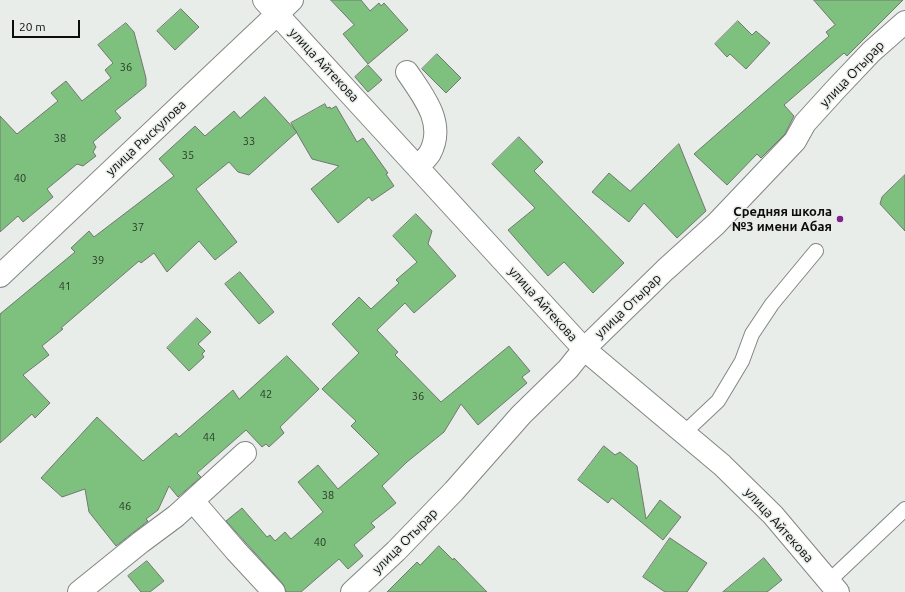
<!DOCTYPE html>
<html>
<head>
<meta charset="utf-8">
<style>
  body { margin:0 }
  #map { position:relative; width:905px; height:592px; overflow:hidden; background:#e9ede9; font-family:Ubuntu,sans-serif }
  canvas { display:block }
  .scale { position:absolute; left:12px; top:20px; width:68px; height:18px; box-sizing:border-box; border:2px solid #0b0c0b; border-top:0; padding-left:5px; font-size:12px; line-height:14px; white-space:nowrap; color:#0b0c0b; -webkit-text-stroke:3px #e9ede9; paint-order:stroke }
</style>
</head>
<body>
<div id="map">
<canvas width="905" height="592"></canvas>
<div class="scale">20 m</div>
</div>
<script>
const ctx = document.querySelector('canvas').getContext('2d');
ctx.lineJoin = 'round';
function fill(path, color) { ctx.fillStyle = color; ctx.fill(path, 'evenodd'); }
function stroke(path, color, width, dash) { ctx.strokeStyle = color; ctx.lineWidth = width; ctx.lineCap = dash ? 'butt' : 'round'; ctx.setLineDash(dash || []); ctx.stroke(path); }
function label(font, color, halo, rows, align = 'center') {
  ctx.font = font + ' Ubuntu,sans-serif'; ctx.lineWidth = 3; ctx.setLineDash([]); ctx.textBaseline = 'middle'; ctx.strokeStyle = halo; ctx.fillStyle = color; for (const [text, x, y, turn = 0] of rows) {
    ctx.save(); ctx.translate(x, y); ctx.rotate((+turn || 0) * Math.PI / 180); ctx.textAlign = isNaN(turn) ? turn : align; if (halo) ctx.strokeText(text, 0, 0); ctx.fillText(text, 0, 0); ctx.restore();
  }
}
const building = new Path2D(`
  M331,0h30l9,11 9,-8 2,3 3,-3 24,27 -40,34 -25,-30 11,-9z
  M814,0h89l-56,56 -3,-3 -60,52 10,11 -9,18 -24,24 -4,-4 -30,31 -33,-31 135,-118 -3,-4 9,-7z
  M181,9l18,18 -24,23 -18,-19z
  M738,21l14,14 4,-4 14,12 -24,26 -16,-15 -3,3 -12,-13z
  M126,23l8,9 12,46v8l-31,25 6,7 -28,24 3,5 -3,5 3,4 -13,10 -6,-2 -30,25 6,8 -30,25 -5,-6 -18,16v-116l17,18 41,-33 -7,-8 15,-12 16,20 29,-23 -6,-8 8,-7 -15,-18z
  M437,54l24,24 -15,15 -24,-24z
  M368,65l14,15 -14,12 -13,-15z
  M265,97l32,35 -48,43 -11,-3 -9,-10 -33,27 41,53 -22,18 -16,-19 -32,31 -13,-19 -13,10 -2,-2 -78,67 2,1 -21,17 7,9 -26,20 27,28 -15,15 -3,-4 -32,29v-129l75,-62 -4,-4 18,-17 5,6 80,-61 -15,-17 36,-33 10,10 29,-25 6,7z
  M325,104l2,4 3,-1 1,2 5,-3 21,36 6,-4 25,35 -2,1 8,12 -22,15 -3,-4 -31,26 -27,-34 28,-23 -27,-7 -21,-36z
  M519,137l24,25 -9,9 90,92 -31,30 -29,-31 -16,14 -40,-46 27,-22 -43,-44z
  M679,144l27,67 -29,27 -33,-35 -15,19 -37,-30 17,-19 21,18z
  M905,175v56l-25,-27 2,-7z
  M416,214l16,17 -4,13 28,32 -42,37 -9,-10 -28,27 21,22 -3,3 46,47 68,-56 21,25 -8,6 5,6 -49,42 -17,-21 -17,28 -37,30 -25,24 14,17 -25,20 4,4 -21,18 9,11 -15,13 -9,-10 -38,33h-15l-3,-8 -57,-63 16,-13 25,29 3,-2 5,6 10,-9 6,7 32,-27 -25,-30 20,-17 20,24 41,-35 -28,-28 5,-5 -34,-32 37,-36 -27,-29 27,-27 12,12 28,-26 -3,-3 21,-18 -24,-26z
  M240,272l34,40 -15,12 -34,-40z
  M197,318l14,14 -13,12 7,7 -3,3 2,3 -15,14 -22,-23z
  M287,356l32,33 -39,38 4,6 -15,14 -3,-3 -4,3 -16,-17 -49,43 4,4 -23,20 -9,-11 -11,24 -12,9 2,2 -32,25 -27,-34 -4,-23 -23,8 -21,-19 56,-61 46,44 33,-28 3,4 54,-47 6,9z
  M604,446l11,9 5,-3 17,14 9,53 14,-19 21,17 -18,23 -51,-42 -4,5 -30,-23z
  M670,538l37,25 -20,29h-22l-22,-15z
  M439,546l14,14 1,-2 33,34h-100l30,-30 3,3z
  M764,558l18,22 -15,12h-44z
  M147,561l17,20 -14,11h-9l-13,-16z`);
fill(building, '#7ec07e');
stroke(building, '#727672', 1);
const service = new Path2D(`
  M684,433l34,-32 24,-40 10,-27 20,-30 44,-53
  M829,581l76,-72`);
const minor = new Path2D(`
  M264,0l320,349 138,116 51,50 65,77
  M407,72c16,24 39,51 23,81 -3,5 -9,10 -12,14
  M0,276l292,-276
  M193,501l43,50 38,41
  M79,592l62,-50 35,-26 69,-63
  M352,592l44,-41 58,-60 67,-76 47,-46 16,-20 81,-79 51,-46 79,-83 10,-18 30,-33 36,-38 34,-30`);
stroke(service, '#828682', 16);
stroke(minor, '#828682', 24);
stroke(service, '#fff', 14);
stroke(minor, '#fff', 22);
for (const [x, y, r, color] of [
  [840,219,4,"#83218c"]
]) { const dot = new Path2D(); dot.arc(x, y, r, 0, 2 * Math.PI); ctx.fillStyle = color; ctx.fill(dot); stroke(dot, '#e9ede9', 1.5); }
label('11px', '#283928', null, [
  ["36",126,67],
  ["38",60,138],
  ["33",249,141],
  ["35",188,155],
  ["40",20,178],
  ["37",138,227],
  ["39",98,260],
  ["41",65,286],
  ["42",266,394],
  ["36",418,396],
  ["44",209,437],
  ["38",328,495],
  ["46",125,506],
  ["40",320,542]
]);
label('13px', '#0b0c0b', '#e9ede9', [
  ["улица Айтекова",324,65,47],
  ["улица Отырар",852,74,-46],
  ["улица Рыскулова",146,138,-43],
  ["улица Айтекова",543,304,48],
  ["улица Отырар",628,306,-44],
  ["улица Айтекова",779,525,48],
  ["улица Отырар",405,541,-45]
]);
label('bold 13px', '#0b0c0b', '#e9ede9', [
  ["Средняя школа",832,212],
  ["№3 имени Абая",832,227]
], 'right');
</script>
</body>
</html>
